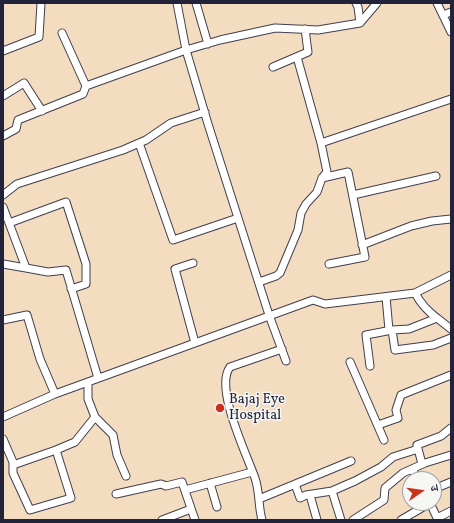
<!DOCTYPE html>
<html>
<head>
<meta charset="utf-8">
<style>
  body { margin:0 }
  #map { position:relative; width:454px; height:523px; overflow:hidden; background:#f3dcbf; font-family:Vollkorn,"Noto Serif Devanagari",serif }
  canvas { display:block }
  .frame { position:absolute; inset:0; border:4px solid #22223b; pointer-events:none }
  .north { position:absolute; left:402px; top:471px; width:40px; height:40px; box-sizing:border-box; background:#f6f6f2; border:1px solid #a1a1a9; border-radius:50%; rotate:77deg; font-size:11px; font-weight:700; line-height:16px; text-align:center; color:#22223b }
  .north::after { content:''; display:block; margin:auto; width:14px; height:18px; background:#c8321e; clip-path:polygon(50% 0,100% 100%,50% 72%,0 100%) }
</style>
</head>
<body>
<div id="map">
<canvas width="454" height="523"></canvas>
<div class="frame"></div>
<div class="north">उ</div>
</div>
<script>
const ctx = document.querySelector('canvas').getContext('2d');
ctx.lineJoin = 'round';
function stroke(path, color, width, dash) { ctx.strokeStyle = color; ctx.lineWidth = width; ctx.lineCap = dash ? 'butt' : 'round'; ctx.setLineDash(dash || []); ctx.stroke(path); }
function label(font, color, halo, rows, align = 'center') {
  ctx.font = font + ' Vollkorn,serif'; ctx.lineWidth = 3; ctx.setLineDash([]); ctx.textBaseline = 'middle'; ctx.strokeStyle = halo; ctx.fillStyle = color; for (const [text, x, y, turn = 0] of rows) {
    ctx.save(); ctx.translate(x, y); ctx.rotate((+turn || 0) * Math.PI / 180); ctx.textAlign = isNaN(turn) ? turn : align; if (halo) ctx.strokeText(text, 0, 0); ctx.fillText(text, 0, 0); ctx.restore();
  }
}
const minor = new Path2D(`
  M177,3l9,47 22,74 61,191 17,46
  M196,3l12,41
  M356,3l2,4 2,16
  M437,3l14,29
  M443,15l8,-3
  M62,33l24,53
  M3,51l36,-14 2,-34
  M273,67l35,-15 -3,-23
  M3,96l21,-13 18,28
  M3,136l13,-7 2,-9 65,-26 3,-8 100,-36 34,-10 55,-12 43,2 42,-7 17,-20
  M139,143l34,97 65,-22
  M321,143l130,-44
  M322,178l26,-6 17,85 -36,7
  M3,195l14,-11 106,-34 23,-10 25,-17 34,-11
  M353,195l83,-19
  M3,207l23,61 22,4 18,-2 32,108
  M9,223l57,-21 20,62v20l-15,5
  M362,245l49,-19 21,-5 19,-2
  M193,263l-18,6 20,74
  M3,264l23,4
  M259,282l17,-6 4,-3 18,-43 3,-17 5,-9 11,-12 5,-14 5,-6 -6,-29 -24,-86
  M415,293c6,11 12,18 22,25
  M386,297l3,33
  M3,320l24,-5 13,44 15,35
  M392,330l3,20 38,-5 18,-7
  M350,362l34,78
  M370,366l-4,-31 26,-5 17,-1 28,-11 14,11
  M88,382v17l7,18 18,18 4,20 9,21
  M3,417l52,-23 258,-94 12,4 90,-11 36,-18
  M378,425l20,-7 -2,-8 5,-15 50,-20
  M3,439l10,23v11l17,37 41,-12 -15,-48 19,-8 20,-25
  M422,464l-5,-19 24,-9 10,-8
  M13,465l43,-15
  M412,469l5,10
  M210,483l7,24
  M295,484l5,14 6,-3 26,-4 23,-10 26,-14 12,-10 25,-8
  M434,489l17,-7
  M185,490l67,-18
  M332,491l9,29
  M116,494l45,-10 5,2 16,-4 13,38
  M310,495l7,25
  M259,499l92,-38
  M437,518l14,-7
  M162,520l29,-11
  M262,520c-4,-15 -2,-27 -7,-42 -8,-23 -41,-90 -25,-111l52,-18
  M353,520l31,-20 1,-12 18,-15 22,-10 26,-8
  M401,520l29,-17 8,17`);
stroke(minor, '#413e4f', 9);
stroke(minor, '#fff', 7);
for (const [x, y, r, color] of [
  [220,408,5,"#c8321e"]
]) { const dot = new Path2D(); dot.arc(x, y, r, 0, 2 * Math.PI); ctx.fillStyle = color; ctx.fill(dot); stroke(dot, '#f6f6f2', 1.5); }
label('14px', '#22223b', '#f6f6f2', [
  ["Bajaj Eye",229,400],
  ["Hospital",229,416]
], 'left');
</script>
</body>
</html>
